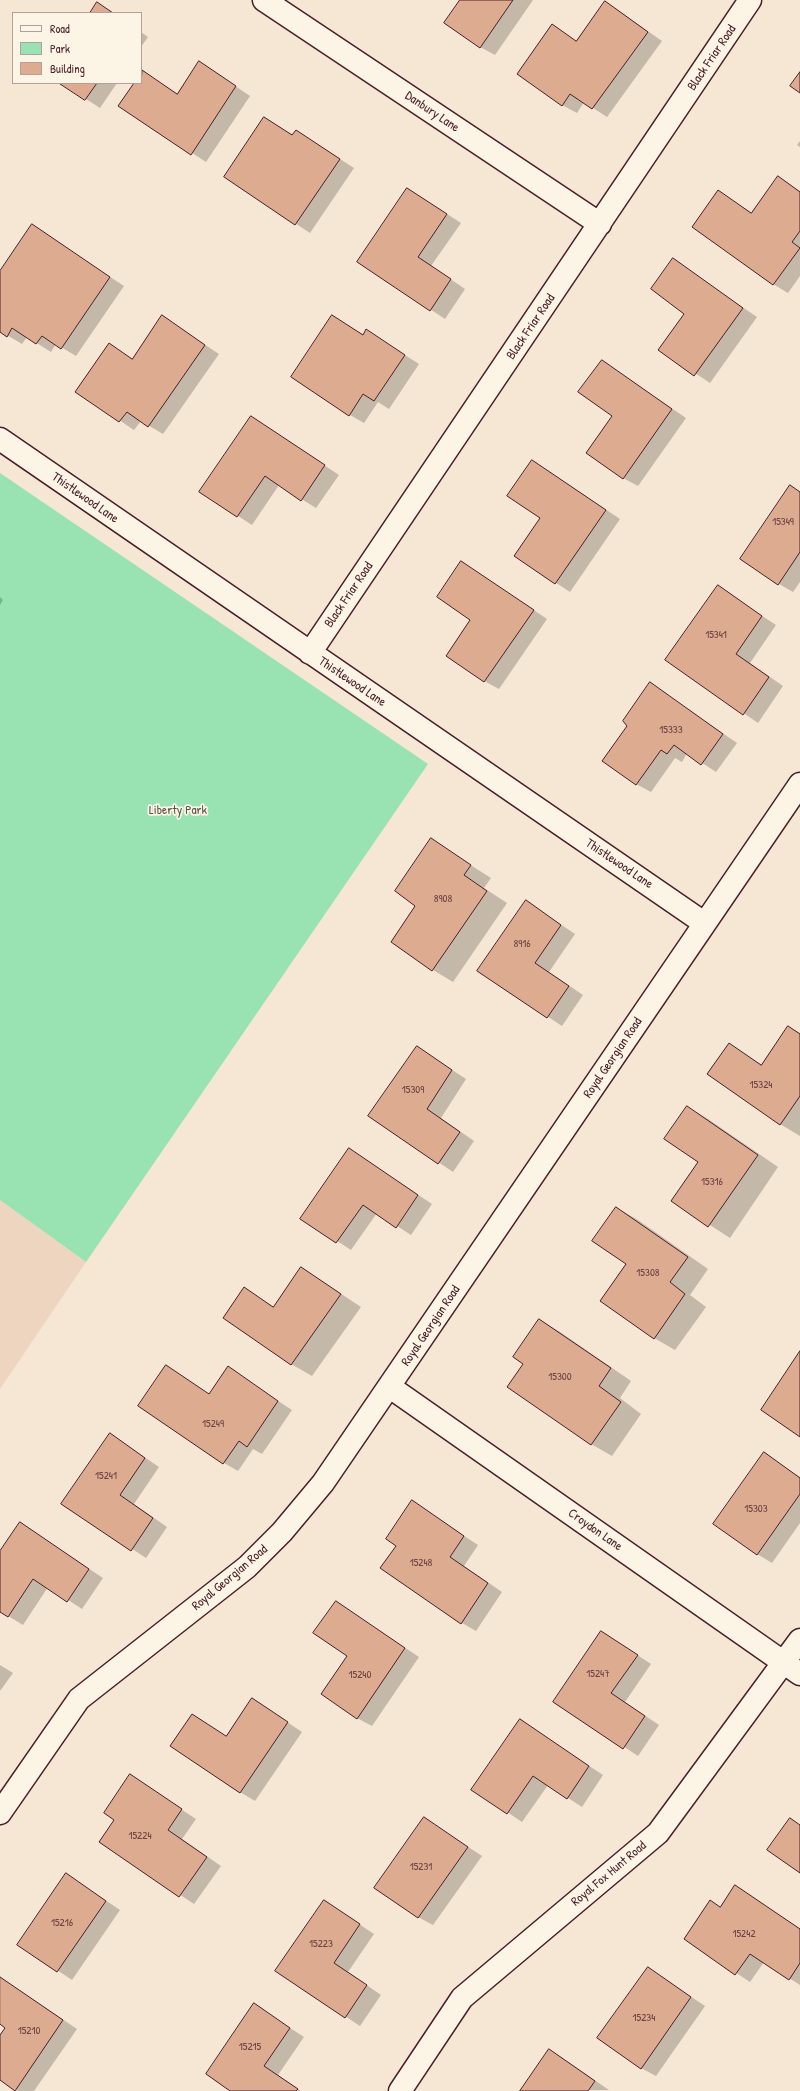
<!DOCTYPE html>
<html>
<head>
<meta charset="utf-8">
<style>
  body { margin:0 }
  #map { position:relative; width:800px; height:2091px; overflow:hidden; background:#f6e6d4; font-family:"Patrick Hand",sans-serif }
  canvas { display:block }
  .legend { position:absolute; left:12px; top:12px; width:130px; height:72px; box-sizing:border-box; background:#fcf5e5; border:1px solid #b59f9b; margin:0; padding:5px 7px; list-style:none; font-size:12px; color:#4a1f2b }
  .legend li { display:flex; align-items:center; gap:8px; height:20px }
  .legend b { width:20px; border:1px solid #b59f9b }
</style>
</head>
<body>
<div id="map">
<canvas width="800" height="2091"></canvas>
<ul class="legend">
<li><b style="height:5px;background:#fcf5e5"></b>Road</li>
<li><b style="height:11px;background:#99e2b1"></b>Park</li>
<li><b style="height:11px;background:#ddac90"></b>Building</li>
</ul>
</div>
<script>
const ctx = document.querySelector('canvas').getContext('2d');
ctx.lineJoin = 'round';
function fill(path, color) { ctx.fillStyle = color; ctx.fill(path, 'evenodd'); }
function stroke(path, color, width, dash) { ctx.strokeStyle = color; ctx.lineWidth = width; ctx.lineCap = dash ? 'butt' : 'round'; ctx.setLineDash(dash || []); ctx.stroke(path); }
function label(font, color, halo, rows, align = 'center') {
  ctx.font = font + ' "Patrick Hand",sans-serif'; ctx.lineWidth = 3.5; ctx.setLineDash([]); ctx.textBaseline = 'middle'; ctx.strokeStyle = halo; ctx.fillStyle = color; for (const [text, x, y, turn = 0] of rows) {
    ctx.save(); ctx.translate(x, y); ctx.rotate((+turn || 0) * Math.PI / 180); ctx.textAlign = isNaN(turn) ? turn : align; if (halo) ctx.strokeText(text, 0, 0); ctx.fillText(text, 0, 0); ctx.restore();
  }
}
fill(new Path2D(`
  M0,1200l86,62 -86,127z`), '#eed5c0');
fill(new Path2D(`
  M0,473l428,291 -342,498 -86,-62z`), '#99e2b1');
fill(new Path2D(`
  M461,0h72l-38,55 -15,-8z
  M606,2l56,39 -55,76 -23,-15 -7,11 -15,-8 -10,-79 26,16z
  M141,32l7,5 -7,10z
  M213,71l37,25 -44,66 -86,-56 15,-23h6l1,-11 36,22z
  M61,83h56l-17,25z
  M265,118l28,17 3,-4 58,37 -44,65 -85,-56z
  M800,141v6l-3,-2z
  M778,177l22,14v85l-12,17 -15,-9 -54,-92 33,21z
  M408,189l53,34 -30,43 34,23 -20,30 -87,-57z
  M32,226l92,60 -48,70 -20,-12 -5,8 -24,-15 -5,7 -22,-13v-58z
  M673,260l84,57 -47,66 -50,-33 25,-36z
  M332,316l32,19 3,-4 52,33 -30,45 -11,-7 -14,21 -14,-8z
  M163,317l56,37 -56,80 -22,-13 -7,9 -58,-39 33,-46 24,14z
  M602,361l84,57 -48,68 -15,-8z
  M251,417l88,58 -23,33 -37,-23 -27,40 -51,-33z
  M533,461l87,58 -50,73 -55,-36 26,-38z
  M800,492v90l-7,10 -14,-8z
  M462,562l85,57 -48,70 -15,-8z
  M718,587l58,38 -26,38 33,23 -25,37 -92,-63z
  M0,597l3,3 -3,5z
  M651,684l86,59 -21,29 -29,-19 -5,9 -7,-4 -24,34 -15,-8 -8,-58z
  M431,840l60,38 -7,10 23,15 -54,79 -20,-12 -16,-65z
  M526,901l49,33 -26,38 34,23 -21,31 -83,-55z
  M789,1027l11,6v103l-20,-12 -51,-80 33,21z
  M417,1047l49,32 -25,39 33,23 -21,31 -83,-56z
  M687,1107l21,12 70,48 -48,71 -57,-37 26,-39z
  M349,1149l83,55 -21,31 -34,-22 -26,37 -49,-32z
  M617,1208l21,12 70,49 -18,26 16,12 -31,43 -21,-12 -27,-74z
  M302,1268l59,39 -49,69 -21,-12 -46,-75 29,18z
  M540,1320l20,12 71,49 -11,17 21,16 -29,42 -21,-12 -66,-80z
  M228,1368l64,42 -30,44 -9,-5 -15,22 -14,-8 -14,-68z
  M110,1434l49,33 -25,37 33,23 -21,31 -83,-55z
  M764,1454l36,23v46l-28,40 -15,-9z
  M412,1502l66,43 -14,21 38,26 -26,39 -14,-8 -65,-78z
  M20,1523l83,55 -21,31 -34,-22 -25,38 -23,-14v-58z
  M336,1602l83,55 -47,69 -15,-8 -9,-62z
  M602,1632l49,32 -26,38 34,23 -21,31 -83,-55z
  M0,1665l13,8 -13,18z
  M266,1708l36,24 -47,69 -15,-9 -47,-77 34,22z
  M520,1720l83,55 -21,32 -34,-22 -26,37 -49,-33z
  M130,1776l66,43 -14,20 39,27 -27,38 -94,-62 15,-23z
  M424,1818l58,38 -49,69 -15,-8z
  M66,1874l54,36 -48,70 -54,-36z
  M735,1886l65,43v56l-36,-23 -14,20 -65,-43 36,-31z
  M338,1910l36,24 -26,38 33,23 -21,31 -83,-55z
  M648,1968l57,38 -49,70 -15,-8z
  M0,1977l77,52 -43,62h-16l-18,-12v-42l6,-10 -6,-4z
  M254,2005l50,32 -26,38 23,16h-69z
  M550,2050l14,9 45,31 -88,1z`), '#0003');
const building = new Path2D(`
  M460,0h53l-33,48 -36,-25z
  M605,1l43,31 -56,77 -22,-15 -8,12 -45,-32 35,-50 24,17z
  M97,2l16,11h-23z
  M199,61l37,25 -45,69 -73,-49 16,-23h7l1,-13 35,24z
  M800,72v21l-10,-7z
  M59,83h38l-12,17z
  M264,117l28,18 4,-5 44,29 -45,66 -71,-48z
  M778,176l22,16v39l-8,11 8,6 -27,37 -81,-58 26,-37 33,23z
  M407,188l40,26 -29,43 33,22 -21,32 -73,-49z
  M32,224l78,53 -49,72 -19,-13 -6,8 -24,-16 -5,9 -7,-5v-61z
  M673,258l70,50 -49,68 -36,-26 26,-36 -33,-25z
  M162,315l43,30 -57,82 -21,-15 -8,10 -44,-30 34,-49 23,16z
  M332,315l31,20 3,-6 39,26 -31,46 -11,-7 -14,22 -58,-39z
  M602,360l70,49 -49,70 -37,-26 26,-37 -34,-24z
  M251,416l74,49 -24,36 -36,-25 -28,41 -38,-25z
  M532,460l74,50 -51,74 -41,-28 26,-38 -33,-22z
  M790,485l10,7v60l-22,33 -38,-26z
  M461,561l73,49 -50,72 -38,-26 24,-36 -33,-23z
  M718,585l44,31 -26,38 33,23 -26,38 -78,-55z
  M650,682l73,52 -22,31 -27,-20 -7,9 -6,-4 -25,35 -34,-24 25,-35 -4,-5z
  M431,838l40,27 -7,10 23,16 -55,80 -41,-29 24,-36 -20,-15z
  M526,900l35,25 -26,38 34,23 -22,32 -70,-47z
  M788,1026l12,8v62l-20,29 -73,-51 22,-31 32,22z
  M417,1046l35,24 -25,39 33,23 -22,32 -70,-48z
  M687,1106l71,49 -50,72 -37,-26 27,-39 -34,-23z
  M349,1148l69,47 -22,33 -33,-23 -27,38 -36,-24z
  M616,1207l72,50 -18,25 15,12 -31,45 -54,-38 26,-37 -34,-23z
  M301,1267l40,27 -50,71 -68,-47 21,-31 29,20z
  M539,1319l72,49 -12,18 22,16 -30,43 -84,-58 16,-23 -10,-7z
  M800,1351v86l-39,-27z
  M166,1365l43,29 19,-28 50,35 -31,46 -8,-6 -16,23 -85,-58z
  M110,1433l35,25 -25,37 33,23 -22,33 -70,-47z
  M764,1452l36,26v16l-43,61 -44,-31z
  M412,1500l52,36 -14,21 38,26 -27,41 -81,-56 16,-22 -10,-7z
  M20,1522l69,47 -22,33 -34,-23 -25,38 -8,-5v-61z
  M336,1601l69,47 -48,71 -36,-25 26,-38 -34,-23z
  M601,1631l37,24 -27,38 34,23 -22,33 -70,-47z
  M252,1698l36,24 -48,71 -70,-47 22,-32 34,22z
  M520,1719l69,47 -22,33 -34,-23 -26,38 -36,-24z
  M130,1774l52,35 -14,21 39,27 -28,40 -80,-55 15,-22 -10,-7z
  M424,1817l44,30 -50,71 -44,-30z
  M790,1818l10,7v48l-33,-23z
  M66,1873l40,28 -49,71 -40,-27z
  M735,1885l65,44v34l-11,17 -39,-26 -15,21 -51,-36 26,-39 10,7z
  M324,1900l36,24 -26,39 33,22 -22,33 -70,-47z
  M648,1967l43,30 -50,72 -44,-31z
  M0,1977l63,43 -48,71 -15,-11v-45l5,-7 -5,-4z
  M254,2003l36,25 -26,38 34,23 -2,2h-66l-24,-17z
  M549,2049l46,32 -7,10h-68z`);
fill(building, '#ddac90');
stroke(building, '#4a1f2b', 1);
const minor = new Path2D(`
  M264,0l336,224
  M0,439l704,484
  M310,653l440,-653
  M390,1387l410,287
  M0,1813l79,-114 168,-132 35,-35 41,-49 477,-699
  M400,2091l62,-93 196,-165 142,-193`);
stroke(minor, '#4a1f2b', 25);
stroke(minor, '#fcf5e5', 22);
label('11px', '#6f4244', null, [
  ["15349",783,522],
  ["15341",716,635],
  ["15333",671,730],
  ["8908",443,899],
  ["8916",522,944],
  ["15324",761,1085],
  ["15309",413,1090],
  ["15316",712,1182],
  ["15308",648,1273],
  ["15300",560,1377],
  ["15249",213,1424],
  ["15241",106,1476],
  ["15303",756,1509],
  ["15248",421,1563],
  ["15247",598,1674],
  ["15240",360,1675],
  ["15224",140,1836],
  ["15231",421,1867],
  ["15216",62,1923],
  ["15242",744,1934],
  ["15223",321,1944],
  ["15234",644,2018],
  ["15210",29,2031],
  ["15215",250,2047]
]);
label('13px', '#4a1f2b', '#fcf5e5', [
  ["Black Friar Road",712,58,-56],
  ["Danbury Lane",432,112,34],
  ["Black Friar Road",531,327,-56],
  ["Thistlewood Lane",85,498,35],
  ["Black Friar Road",349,595,-56],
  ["Thistlewood Lane",352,682,34],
  ["Thistlewood Lane",619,864,34],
  ["Royal Georgian Road",613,1058,-56],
  ["Royal Georgian Road",431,1326,-56],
  ["Croydon Lane",595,1530,35],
  ["Royal Georgian Road",230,1578,-40],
  ["Royal Fox Hunt Road",609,1874,-40]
]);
label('13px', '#5e504c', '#fcf5e5', [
  ["Liberty Park",178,811]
]);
</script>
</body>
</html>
